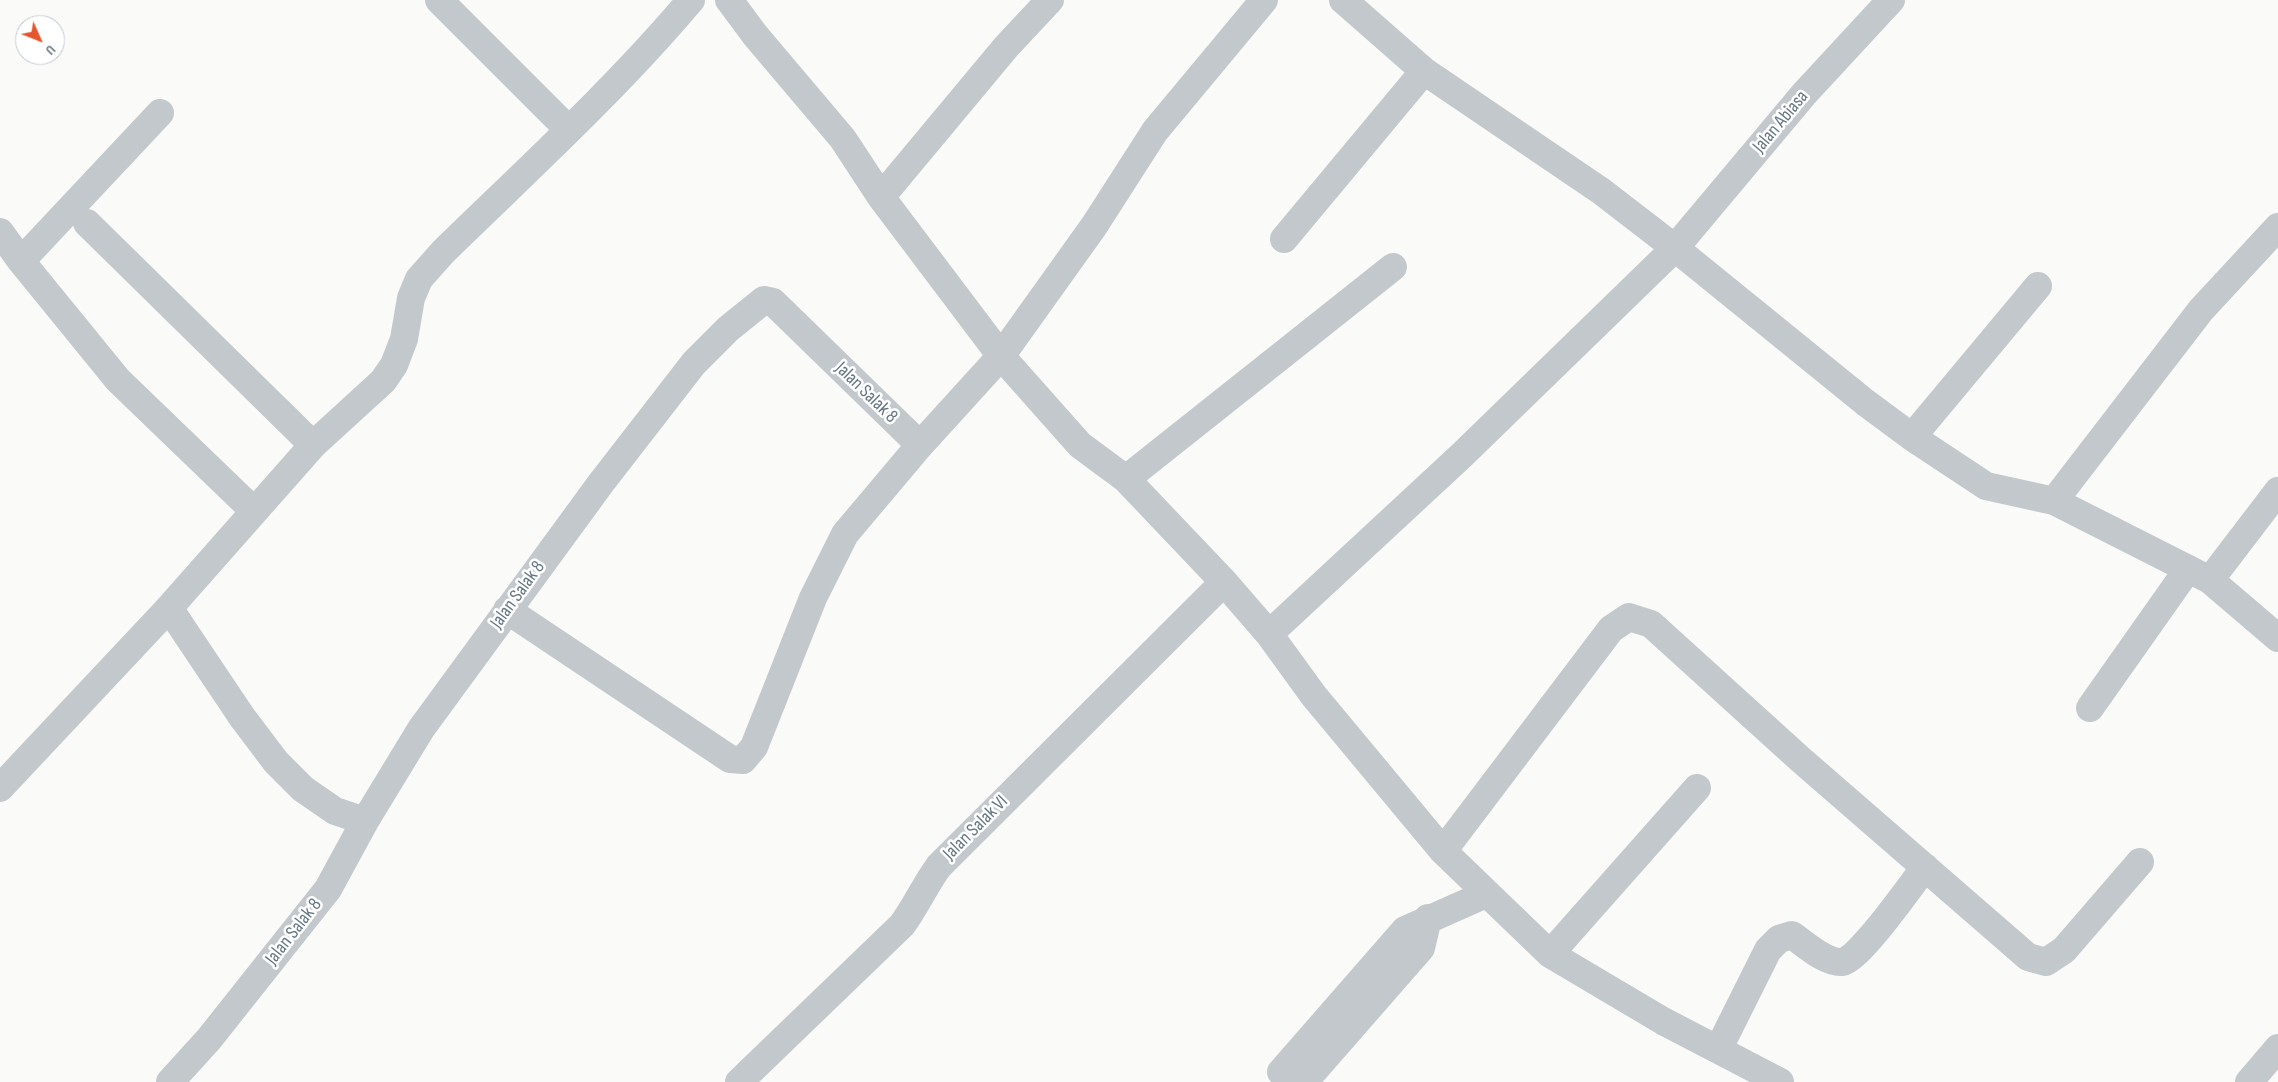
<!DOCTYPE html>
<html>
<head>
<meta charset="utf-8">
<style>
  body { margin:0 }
  #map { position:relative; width:2278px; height:1082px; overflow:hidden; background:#fafaf8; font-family:"Sofia Sans Condensed",sans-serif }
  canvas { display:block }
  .north { position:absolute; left:15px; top:15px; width:50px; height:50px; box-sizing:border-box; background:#fff; border:1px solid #c1c8cd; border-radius:50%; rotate:134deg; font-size:14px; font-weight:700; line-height:20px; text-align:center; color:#657683 }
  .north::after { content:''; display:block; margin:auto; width:18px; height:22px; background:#e4572e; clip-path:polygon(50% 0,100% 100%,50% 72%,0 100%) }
</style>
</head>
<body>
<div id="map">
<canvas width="2278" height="1082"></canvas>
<div class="north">U</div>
</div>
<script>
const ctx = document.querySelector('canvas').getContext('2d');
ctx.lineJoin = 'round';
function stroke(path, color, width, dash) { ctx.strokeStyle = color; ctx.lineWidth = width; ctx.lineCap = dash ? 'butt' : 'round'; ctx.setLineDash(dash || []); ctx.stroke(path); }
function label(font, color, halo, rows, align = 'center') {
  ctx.font = font + ' "Sofia Sans Condensed",sans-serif'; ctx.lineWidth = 5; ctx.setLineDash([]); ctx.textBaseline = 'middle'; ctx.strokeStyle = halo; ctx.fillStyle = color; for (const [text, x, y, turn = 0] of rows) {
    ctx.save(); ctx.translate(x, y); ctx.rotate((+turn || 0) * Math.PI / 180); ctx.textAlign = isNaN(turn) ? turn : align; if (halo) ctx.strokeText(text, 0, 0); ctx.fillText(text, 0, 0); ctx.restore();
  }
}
stroke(new Path2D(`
  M439,0l129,129
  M729,0l26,35 88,104 38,58 120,159 79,89 46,34 98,103 45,52 45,62 129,155 107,103 113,67 117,61
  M1343,0l81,71 177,120 74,57 191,155 46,34 74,49 68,15 156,79 68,58
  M881,197l125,-150 44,-47
  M87,223l226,222
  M0,232l21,29 97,119 136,131
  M1284,239l140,-168
  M21,261l139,-148
  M1912,437l126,-151
  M1126,479l267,-212
  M2054,501l147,-191 77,-83
  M2210,580l68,-89
  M169,608l73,109 34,45 27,27 32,22 30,10
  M507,610l223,149 13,1 11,-13 59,-149 32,-64 75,-89 81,-89 93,-130 61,-95 109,-131
  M1269,634l193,-179 213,-207 129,-154 87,-94
  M2090,708l98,-139
  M0,788l169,-180 144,-163 70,-64 11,-16 10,-26 7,-41 8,-19 24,-27c84,-82 172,-162 248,-252
  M1443,851l168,-222 18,-12 22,7 149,135 228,198 18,5 18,-12 76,-88
  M1550,954l147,-166
  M1719,1048l49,-98 11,-11 13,-4c13,9 33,28 50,27 17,-2 70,-78 83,-95
  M170,1082l39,-43 119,-150 37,-68 56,-92 180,-246 93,-120 34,-34 36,-29 9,2 147,143
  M739,1082l163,-157c14,-19 23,-40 37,-59l285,-284
  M1292,1082l-11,-10 124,-142 81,-36
  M1304,1082l117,-134 7,-30
  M2249,1082l29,-34`), '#c3c8cc', 28);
label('19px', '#657683', '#fff', [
  ["Jalan Abiasa",1781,122,-50],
  ["Jalan Salak 8",866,393,44],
  ["Jalan Salak 8",518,595,-54],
  ["Jalan Salak VI",976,828,-45],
  ["Jalan Salak 8",294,932,-52]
]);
</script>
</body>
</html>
